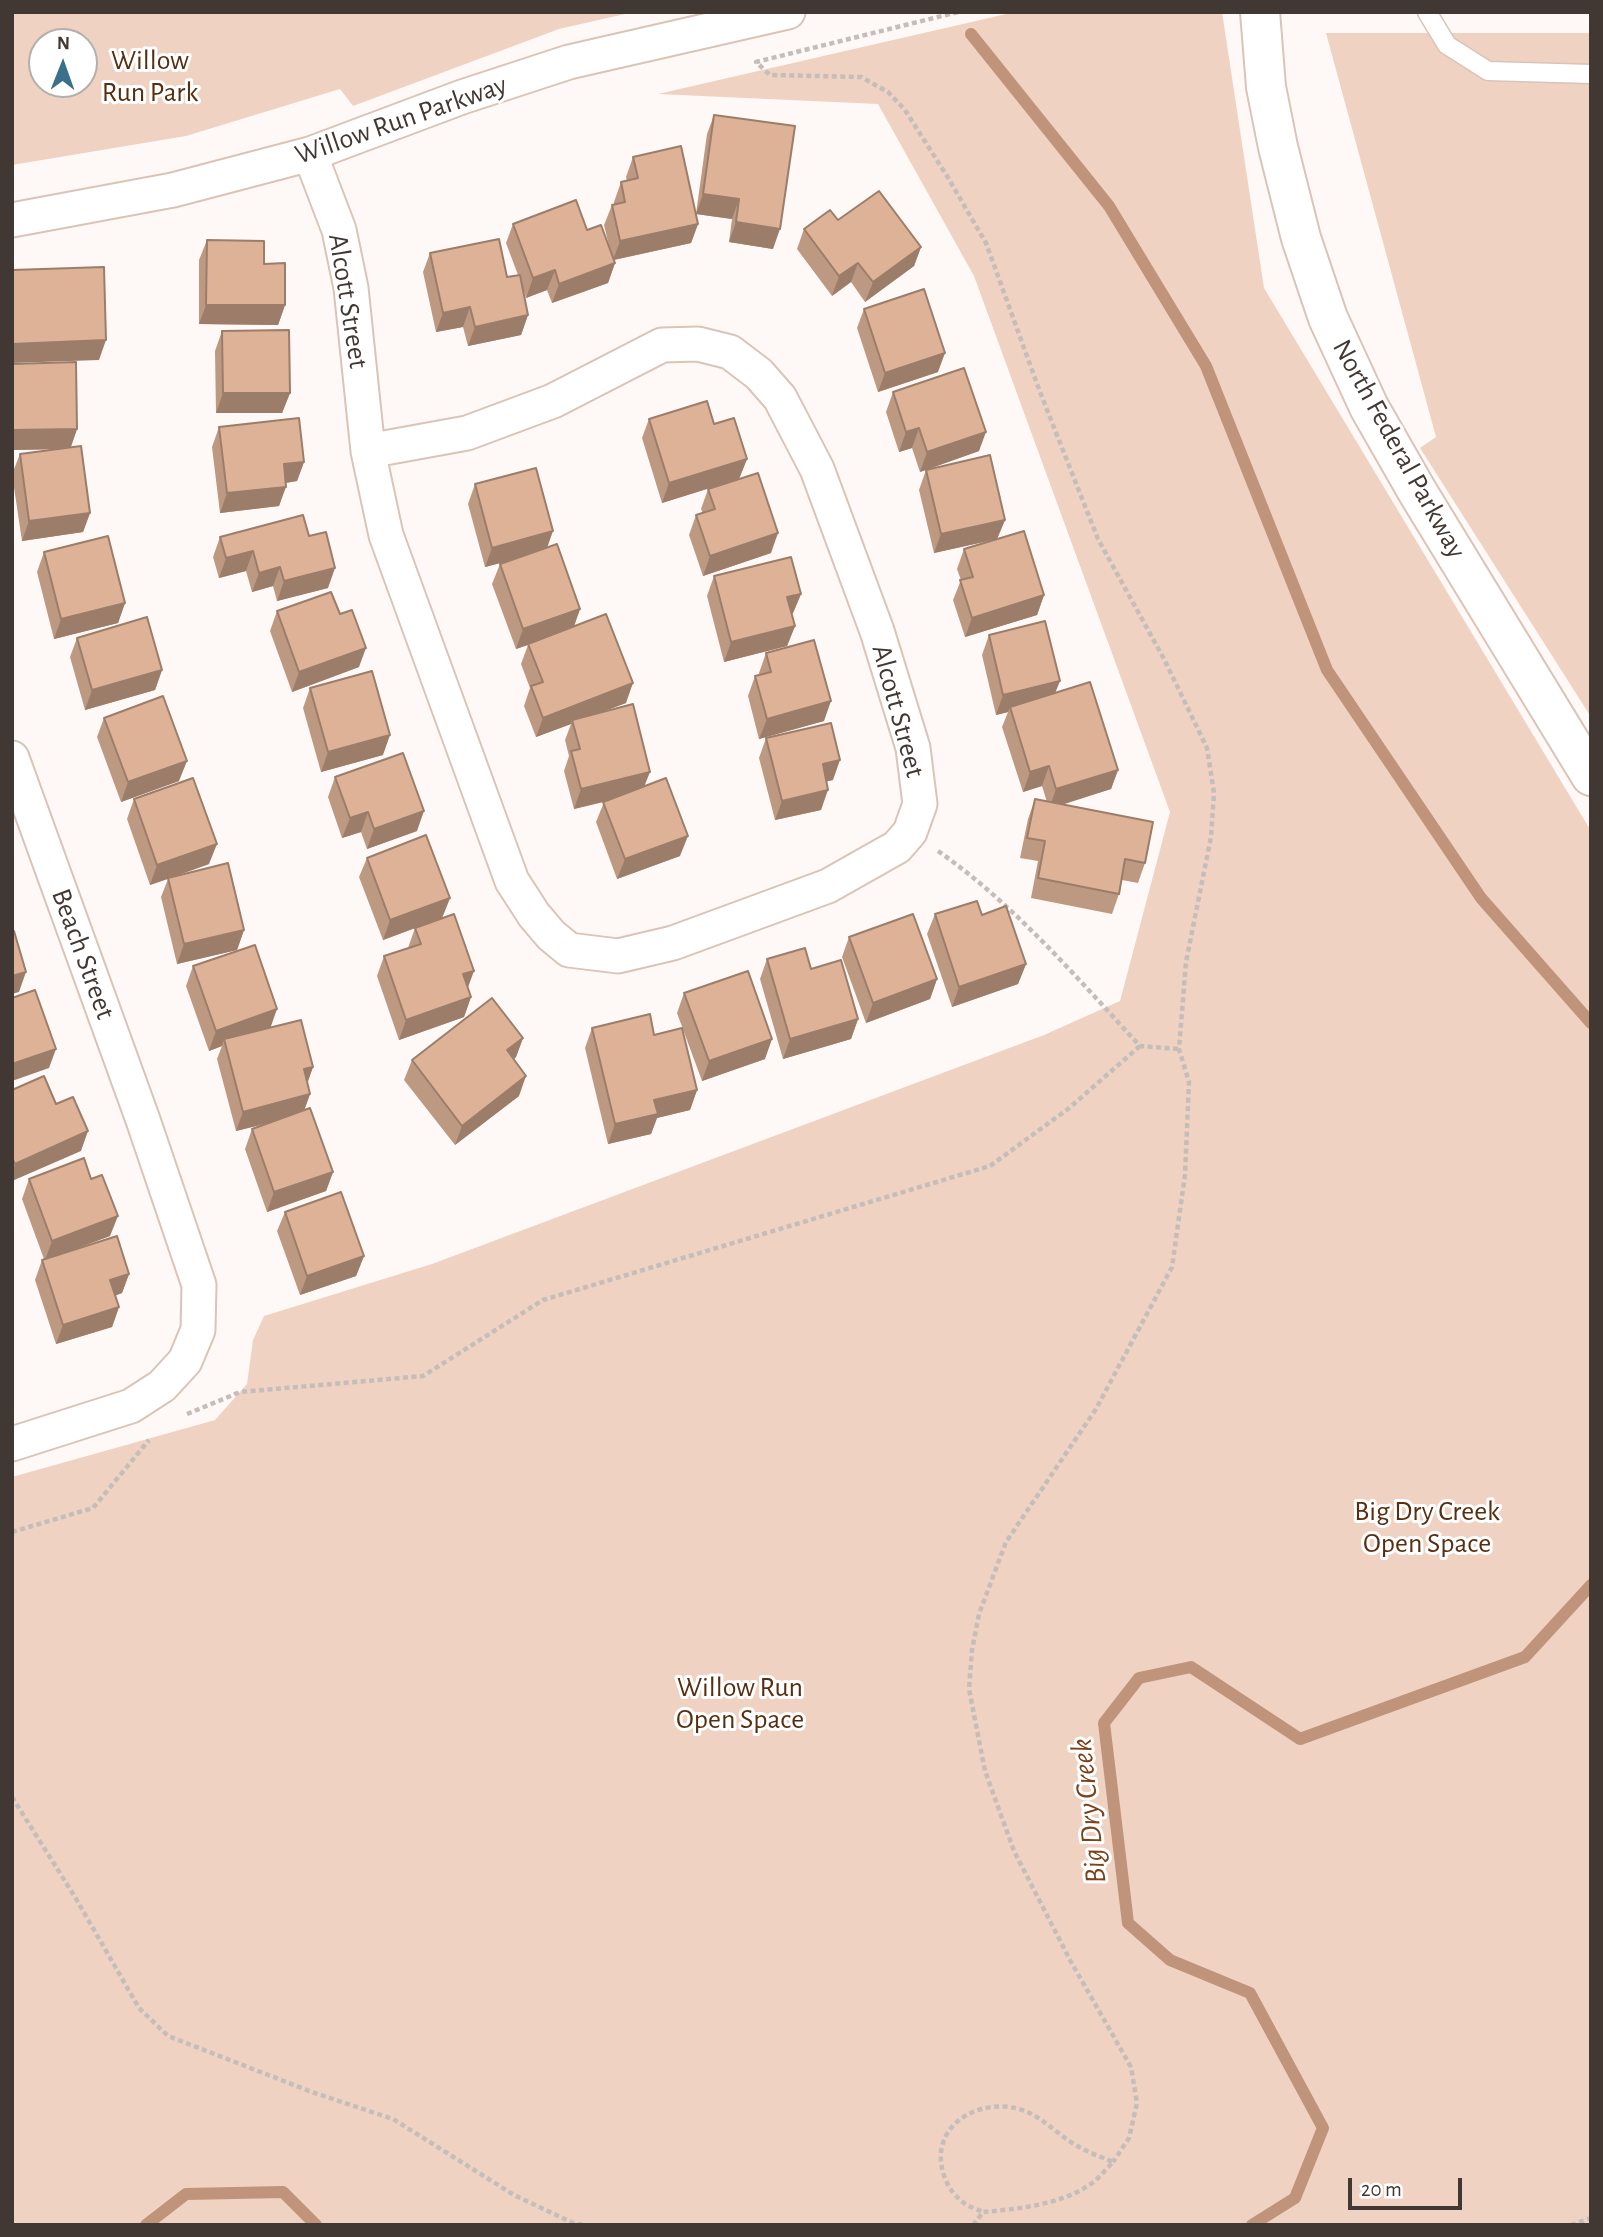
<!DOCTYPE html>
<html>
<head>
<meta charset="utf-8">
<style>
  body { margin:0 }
  #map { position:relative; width:1603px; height:2237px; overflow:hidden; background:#fef9f6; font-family:"Alegreya Sans",sans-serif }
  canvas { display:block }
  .frame { position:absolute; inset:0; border:14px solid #413833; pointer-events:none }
  .north { position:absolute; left:28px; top:28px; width:70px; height:70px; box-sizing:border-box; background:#fff; border:2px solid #b3afad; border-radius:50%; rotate:1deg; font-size:19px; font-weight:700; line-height:28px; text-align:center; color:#413833 }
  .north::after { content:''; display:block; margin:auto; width:24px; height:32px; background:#3a708b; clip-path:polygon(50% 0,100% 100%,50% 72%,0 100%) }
  .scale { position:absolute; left:1348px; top:2178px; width:114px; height:32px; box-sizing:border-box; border:4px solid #413833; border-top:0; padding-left:9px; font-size:21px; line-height:24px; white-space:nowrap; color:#413833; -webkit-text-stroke:5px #fff; paint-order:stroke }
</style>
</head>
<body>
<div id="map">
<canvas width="1603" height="2237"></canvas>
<div class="frame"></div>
<div class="north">N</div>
<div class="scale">20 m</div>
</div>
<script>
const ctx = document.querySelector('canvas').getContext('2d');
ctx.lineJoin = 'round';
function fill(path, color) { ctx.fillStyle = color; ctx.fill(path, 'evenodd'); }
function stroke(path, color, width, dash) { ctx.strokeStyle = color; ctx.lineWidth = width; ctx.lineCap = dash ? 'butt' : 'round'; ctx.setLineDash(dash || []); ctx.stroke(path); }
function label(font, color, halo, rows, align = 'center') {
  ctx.font = font + ' "Alegreya Sans",sans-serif'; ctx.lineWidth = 6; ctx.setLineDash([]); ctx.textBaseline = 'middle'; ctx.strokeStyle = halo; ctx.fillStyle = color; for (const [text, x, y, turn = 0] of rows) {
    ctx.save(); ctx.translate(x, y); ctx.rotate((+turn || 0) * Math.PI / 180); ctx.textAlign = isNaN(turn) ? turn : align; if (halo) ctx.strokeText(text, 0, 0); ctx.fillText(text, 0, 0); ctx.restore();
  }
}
fill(new Path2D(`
  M12,12h622l-75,17 -206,77 -13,-17 -154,47 -174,29zM42,42h42v42h-42z
  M1015,12h207l42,276 327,543v1394h-1579v-748l203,-57 32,-36 6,-44 11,-24 168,-52 612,-229 76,-34 50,-189 -196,-536 -96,-172 -220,-10z
  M1326,33h265v684l-171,-269 16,-11z`), '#efd2c1');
stroke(new Path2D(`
  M971,34l138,172 97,160 121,304 154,228 110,125
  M146,2225l40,-31 97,-2 33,33
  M1252,2225l43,-27 28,-70 -73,-135 -80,-33 -42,-37 -24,-200 35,-45 52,-11 109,72 225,-82 66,-72`), '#bf947a', 12);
const lane = new Path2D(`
  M1427,12l20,33 41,26 103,3`);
const street = new Path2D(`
  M310,154l29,76 12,58 17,163
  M12,220l161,-30 137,-36 152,-57 107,-35 219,-50
  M698,344l32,8 29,22 21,24 37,71 60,162 36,117 7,56 -10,28 -13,15 -69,39 -155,57 -55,13 -49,-6 -18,-15 -17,-20 -22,-34 -126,-346 -18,-84 99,-18 86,-32 109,-56z
  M12,758l131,362 56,165 -1,45 -13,31 -23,25 -31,20 -119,38`);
const secondary = new Path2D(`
  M1260,12l6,75 12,60 23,91 27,80 41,89 48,84 174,285`);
stroke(lane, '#dac4b8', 21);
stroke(street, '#dac4b8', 37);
stroke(secondary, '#dac4b8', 42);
stroke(new Path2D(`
  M958,12l-202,50 14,13 91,2 27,15 17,18 42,66 39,67 54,149 58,147 66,120 43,89 7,45 -3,44 -25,125 -7,87 10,33 -4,93 -13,92 -76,142 -90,133 -27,72 -7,36 -3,39 16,82 29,80 56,109 61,107 6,36 -8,35 -16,24
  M938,851c77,54 139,127 202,195l39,3
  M187,1414l53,-22 183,-16 120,-76 447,-134 78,-57 72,-63
  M12,1532l81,-24 56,-68
  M12,1797l63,100 64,111 29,28 144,56 81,27 121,76 59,28 11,2
  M973,2225l10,-13c34,-3 77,-7 106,-27 9,-5 17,-16 24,-23 -11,-5 -24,-9 -34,-15 -24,-13 -40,-36 -69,-40 -40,-5 -79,23 -67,65 3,12 10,23 21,31 5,4 13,6 19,9
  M1571,2225l20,-7`), '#c4bdba', 4.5, [5, 3.5]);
stroke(lane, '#fff', 18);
stroke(street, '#fff', 33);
stroke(secondary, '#fff', 38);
fill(new Path2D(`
  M714,115l59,134 -44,-7 3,-23 -36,-5 11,-80z
  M633,157l65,67 -7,19 -77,17 1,3 -7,20 -56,20 -5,-13 -21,8 -3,-10 5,27 -7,20 -53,11 -5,-19 -27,5 -13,-60 7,-19 77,24 11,-2 -12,-32 7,-19 74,6 23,20 -6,-25 8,-20 2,-1v-2l7,-20 6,-1 -1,-4z
  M838,220l83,27 -7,19 -49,36 -14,-20 -19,14 -35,-47 7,-20z
  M207,240l57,24 21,41 -7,20 -79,-1v-64z
  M864,309l74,63 -60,20 -21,-64z
  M222,331l68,62 -8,20h-66l-1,-62z
  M12,364l65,65 -6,18 19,66 -7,19 -61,9 -10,-67 8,-20 35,-5 -43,1z
  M893,392l86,59 -59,21 -8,-24 -13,4 -13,-40z
  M649,419l65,5 33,35 -8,20 32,74 -68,23 -14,-41 7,-20 7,-2 -2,-4 7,-20 27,-9 -73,23 -20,-65z
  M219,427l85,35 -7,19 -11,2 -7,23 -59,7 -8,-66z
  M926,470l79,50 -8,19 -63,14 -15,-63z
  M475,484l72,64 33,61 -6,17 52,77 -28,10 46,73 36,70 -63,23 -21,-57 8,-20 -30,7 -10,-38 5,-15 -4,-16 6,-16 -35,13 -12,-31 6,-18 -9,-24 7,-19 -12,4 -24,-65 8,-20 12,-4 -27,7 -17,-63z
  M309,536l19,52 -51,13 -4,-15 -21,6 -6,-21 -27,7 -6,-21 7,-20z
  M964,549l80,46 -7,20 -72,22 -12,-37 8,-20 -4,-11z
  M44,552l81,51 -7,20 -64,16 -17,-67z
  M714,576l87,18 -8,19 -1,1 3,12 -8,20 -63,16 -17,-66z
  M277,611l82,56 -67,25 -22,-61z
  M989,635l66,58 63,77 -7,19 -49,15 83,59 -7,20 -16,-3 -3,14 -7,20 -81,-16 7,-37 -18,-3 8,-39 7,-20 12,3 -5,-16 -19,6 -21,-65 6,-15 -12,3 -14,-60z
  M77,638l85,32 -7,20 -70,20 -15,-53z
  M766,653l58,68 -65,18 -11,-43 7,-20 4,-1v-2z
  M310,688l73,67 -62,17 -18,-64z
  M104,718l75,63 -58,21 -24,-65z
  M766,738l67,42 -6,1 -6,29 -46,10 -16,-62z
  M335,777l82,54 -50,18 -6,-17 -19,6 -14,-41z
  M134,799l75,65 -33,12 68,54 -7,20 -60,14 -16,-67 7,-18 -18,6 -23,-66z
  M367,858l83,40 -8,20 -25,9 51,60 3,10 -7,20 -65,23 -22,-64 7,-20 24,-8 7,-20 -32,12 -24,-63z
  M935,914l47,1 44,49 -8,20 -66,23 -25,-73z
  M849,937l88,42 -7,20 -64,24 -24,-66z
  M767,959l44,10 47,50 -7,20 -68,20 -23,-80z
  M193,966l78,62 42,39 -6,16 3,11 -6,16 29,62 -7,19 -59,21 -22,-63 7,-20 17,-6 -33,8 -19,-72 5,-13 -13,5 -23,-65z
  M684,993l81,66 -63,22 -25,-68z
  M592,1028l62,7 43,55 -7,20 -33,8 -6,16 -43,10 -23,-96z
  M523,1038l-7,19 -2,2 5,37 -64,49 -51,-65 8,-20z
  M29,1179l81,57 -43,16 62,22 -7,19 -7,3 4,11 -7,20 -56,17 -21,-64 7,-20 2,-1 -22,-60z
  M285,1212l79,44 -8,20 -56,19 -23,-64z`), '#be9982');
fill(new Path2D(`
  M703,194l36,5 -7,20 -36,-5z
  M736,222l44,7 -7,20 -44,-7z
  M698,224l-7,19 -78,17 7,-19z
  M921,247l-7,19 -49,36 8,-20z
  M615,263l-7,20 -56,20 7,-19z
  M858,263l-7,19 -19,14 7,-20z
  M555,270l-8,20 -21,8 7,-20z
  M206,305h79l-7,20 -79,-1z
  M470,307l-7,20 -27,5 7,-19z
  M528,315l-7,20 -53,11 7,-19z
  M106,340l-7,20 -87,3v-19z
  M945,353l-7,19 -60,20 7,-19z
  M223,393h67l-8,20h-66z
  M919,428l-7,20 -13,4 7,-20z
  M77,429l-7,20 -58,1 1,-20z
  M986,432l-7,19 -59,21 7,-20z
  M747,459l-8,20 -77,24 7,-20z
  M304,462l-7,19 -20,3 7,-20z
  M286,487l-7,19 -59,7 7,-20z
  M90,513l-7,19 -61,9 7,-20z
  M1005,520l-8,19 -63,14 7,-19z
  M553,531l-7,20 -61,16 7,-19z
  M778,533l-7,20 -68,23 7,-20z
  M253,551l-7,20 -27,7 7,-20z
  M280,567l-7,19 -21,6 7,-19z
  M335,568l-7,20 -51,13 7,-20z
  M801,594l-8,19 -13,4 7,-20z
  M1044,595l-7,20 -72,22 7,-19z
  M125,603l-7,20 -64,16 7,-20z
  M580,609l-7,20 -57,20 7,-20z
  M795,626l-8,20 -63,16 7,-20z
  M366,648l-7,19 -67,25 7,-20z
  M162,670l-7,20 -70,20 7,-20z
  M1060,681l-8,20 -42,6 -2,5 -12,3 7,-20z
  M633,683l-7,20 -53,20 -1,-3 -1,4 -35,13 7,-19z
  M831,701l-7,20 -65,18 8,-20z
  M390,735l-7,20 -62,17 7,-20z
  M840,760l-7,20 -18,4 8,-20z
  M187,761l-8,20 -58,21 7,-20z
  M1049,766l-7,20 -19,6 7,-20z
  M1118,770l-7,19 -62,20 7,-20z
  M650,772l-8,20 -68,17 7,-20z
  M828,790l-7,20 -46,10 7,-19z
  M424,811l-7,20 -50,18 7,-20z
  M368,812l-7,20 -19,6 8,-20z
  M688,836l-8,20 -63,23 8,-20z
  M217,844l-8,20 -59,21 7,-20z
  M450,898l-8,20 -59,22 7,-20z
  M244,930l-7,20 -60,14 7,-20z
  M1026,964l-8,20 -66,23 7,-20z
  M474,971l-7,19 -4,-16z
  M26,972l-7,20 -7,2v-18z
  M937,979l-7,20 -64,24 7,-20z
  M471,997l-7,20 -65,23 7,-20z
  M277,1009l-7,20 -46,10 -2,7 -13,5 7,-20z
  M858,1019l-7,20 -68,20 7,-20z
  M523,1038l-7,19 -16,13 7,-20z
  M772,1039l-7,20 -63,22 7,-20z
  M56,1049l-7,19 -37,13v-17z
  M313,1067l-7,20 -2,-18z
  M526,1076l-7,20 -64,49 7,-19z
  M697,1090l-7,20 -33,8 -6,16 -43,10 7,-20 39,-24z
  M310,1094l-7,20 -67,17 7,-19z
  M88,1131l-7,20 -69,30v-11l3,-6z
  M333,1172l-7,19 -59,21 7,-20z
  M118,1216l-8,20 -65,24 7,-19z
  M364,1256l-8,20 -56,19 7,-19z
  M129,1274l-7,19 -19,6 7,-19z
  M119,1307l-7,20 -56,17 7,-19z`), '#9b7d6a');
const building = new Path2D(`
  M714,115l81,11 -15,103 -44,-7 3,-23 -36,-5z
  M681,146l17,78 -78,17 -8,-36 13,-3 -4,-20 17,-4 -5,-21z
  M879,191l42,56 -48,35 -15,-19 -19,13 -35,-47 26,-19 8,10z
  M576,200l11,30 14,-5 14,38 -56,21 -4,-14 -22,8 -20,-54z
  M499,239l8,38 13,-2 8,40 -53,12 -5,-20 -27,6 -13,-60z
  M207,240l57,1v23l21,-1v42h-79z
  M104,267l2,73 -94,4v-74z
  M924,289l21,64 -60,20 -21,-64z
  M289,330l1,63h-67l-1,-62z
  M76,362l1,67 -64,1 -1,-66z
  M964,368l22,64 -59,20 -8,-24 -13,4 -13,-40z
  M707,401l7,23 20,-6 13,41 -78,24 -20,-64z
  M299,418l5,44 -20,2 2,23 -59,6 -8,-66z
  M81,446l9,67 -61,8 -9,-67z
  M990,455l15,65 -64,14 -15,-64z
  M536,468l17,63 -61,17 -17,-64z
  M758,473l20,60 -68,23 -14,-41 19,-6 -7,-20z
  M303,515l6,21 17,-4 9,36 -51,13 -4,-14 -21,6 -6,-22 -27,7 -6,-21z
  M1024,531l20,64 -72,23 -12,-38 13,-3 -9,-28z
  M108,536l17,67 -64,16 -17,-67z
  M557,544l23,65 -57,20 -23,-65z
  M791,557l10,37 -14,3 8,29 -64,16 -17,-66z
  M331,592l9,22 12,-4 14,38 -67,24 -22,-61z
  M606,614l27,69 -90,35 -12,-32 12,-4 -15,-38z
  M147,617l15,53 -70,20 -15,-52z
  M1045,621l15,60 -57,14 -14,-60z
  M814,640l17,61 -64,18 -12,-43 16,-4 -5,-19z
  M372,671l18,64 -62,17 -18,-64z
  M1090,682l28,88 -62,19 -7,-23 -19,6 -20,-65z
  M163,696l24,65 -59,21 -24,-64z
  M633,704l17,68 -69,17 -10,-38 9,-2 -8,-29z
  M831,723l9,37 -17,4 5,26 -46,11 -16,-63z
  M403,753l21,58 -50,18 -6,-17 -18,6 -15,-41z
  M193,778l24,66 -60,21 -23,-66z
  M666,778l22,58 -63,23 -22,-57z
  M1035,799l118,23 -8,41 -20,-4 -6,35 -81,-16 7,-37 -18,-3z
  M426,835l24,63 -60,22 -23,-62z
  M228,863l16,67 -60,14 -16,-66z
  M977,901l5,14 24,-9 20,58 -67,23 -24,-73z
  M454,914l20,57 -11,3 8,23 -65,23 -22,-64 37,-12 -6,-16z
  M913,914l24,65 -64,24 -24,-66z
  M12,931h2l12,41 -14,4z
  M255,945l22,64 -61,22 -23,-65z
  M805,948l6,21 30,-9 17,59 -68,20 -23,-80z
  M748,971l24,68 -63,22 -25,-68z
  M35,990l21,59 -44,15v-66z
  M492,998l31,40 -16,12 19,26 -64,50 -50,-66z
  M650,1014l4,21 28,-7 15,62 -43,10 4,14 -43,10 -23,-96z
  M301,1020l12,47 -9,2 6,25 -67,18 -19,-73z
  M44,1076l12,28 17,-7 15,34 -73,33 -3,-6v-68z
  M310,1108l23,64 -59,20 -22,-63z
  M84,1158l7,21 11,-4 16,41 -66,25 -23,-62z
  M341,1192l23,64 -57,20 -22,-64z
  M117,1236l12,38 -19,6 9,27 -56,18 -21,-65z`);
fill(building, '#ddb297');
stroke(building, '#9b7d6a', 2);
label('28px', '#582e10', '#fff', [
  ["Willow",150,61],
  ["Run Park",150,93],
  ["Big Dry Creek",1427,1512],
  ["Open Space",1427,1544],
  ["Willow Run",740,1688],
  ["Open Space",740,1720]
]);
label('28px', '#413833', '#fff', [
  ["Willow Run Parkway",401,120,-19],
  ["Alcott Street",348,301,81],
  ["North Federal Parkway",1399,449,61],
  ["Alcott Street",898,711,75],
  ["Beach Street",83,954,70]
]);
label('italic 30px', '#7b431b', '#fff', [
  ["Big Dry Creek",1089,1811,-96]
]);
</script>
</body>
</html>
